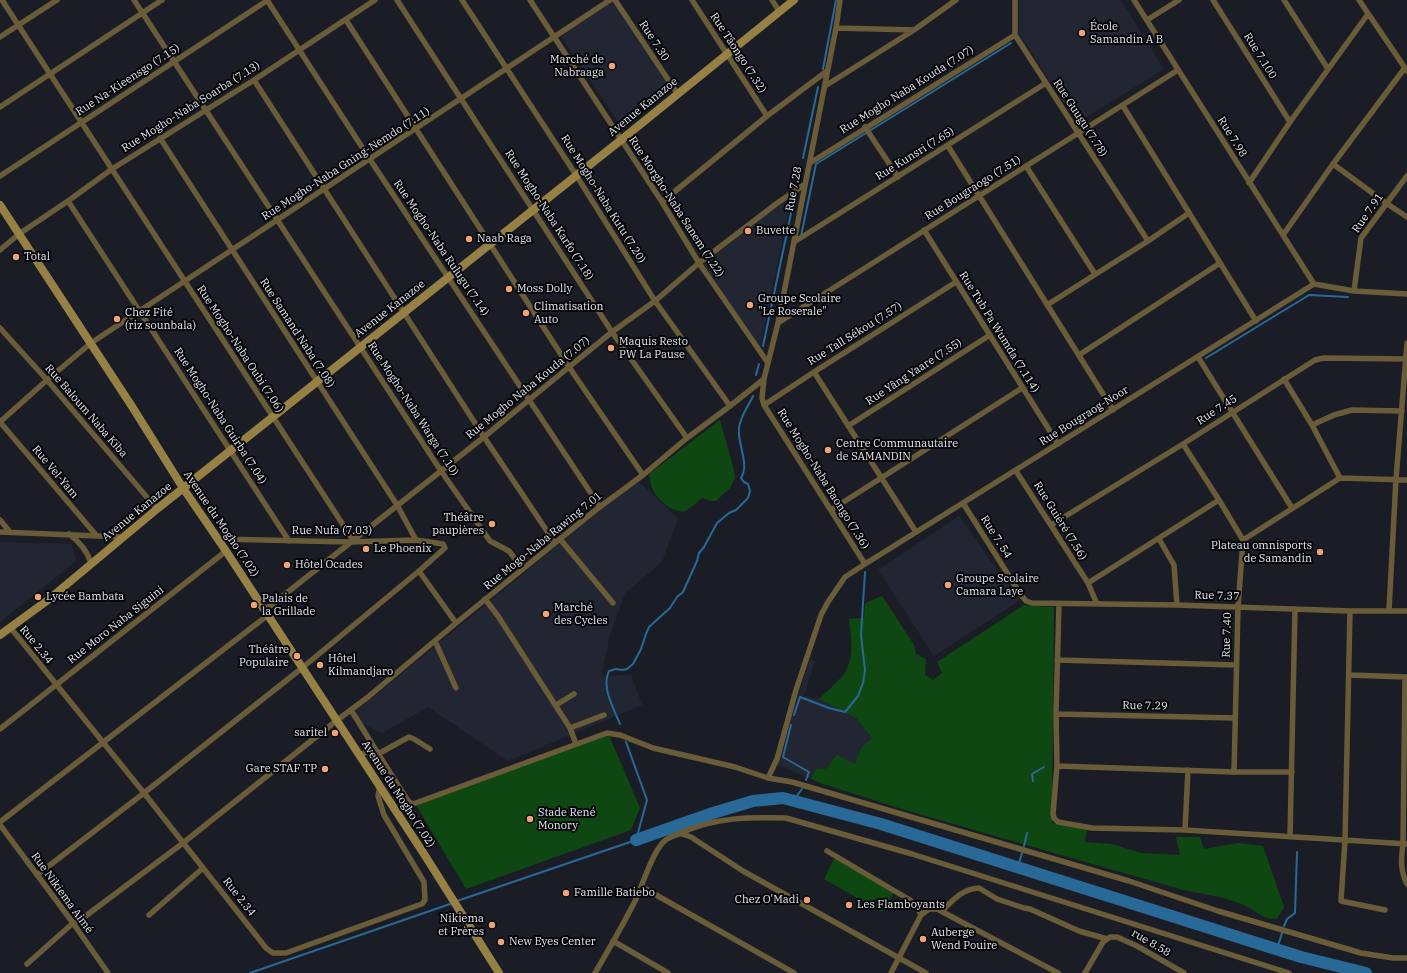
<!DOCTYPE html>
<html>
<head>
<meta charset="utf-8">
<style>
  body { margin:0 }
  canvas { display:block; background:#1a1d25 }
</style>
</head>
<body>
<canvas width="1407" height="973"></canvas>
<script>
const ctx = document.querySelector('canvas').getContext('2d');
ctx.lineJoin = 'round';
function fill(path, color) { ctx.fillStyle = color; ctx.fill(path, 'evenodd'); }
function stroke(path, color, width, dash) { ctx.strokeStyle = color; ctx.lineWidth = width; ctx.lineCap = dash ? 'butt' : 'round'; ctx.setLineDash(dash || []); ctx.stroke(path); }
function label(font, color, halo, rows, align = 'center') {
  ctx.font = font + ' "IBM Plex Serif",serif'; ctx.lineWidth = 4; ctx.setLineDash([]); ctx.textBaseline = 'middle'; ctx.strokeStyle = halo; ctx.fillStyle = color; for (const [text, x, y, turn = 0] of rows) {
    ctx.save(); ctx.translate(x, y); ctx.rotate((+turn || 0) * Math.PI / 180); ctx.textAlign = isNaN(turn) ? turn : align; if (halo) ctx.strokeText(text, 0, 0); ctx.fillText(text, 0, 0); ctx.restore();
  }
}
fill(new Path2D(`
  M613,0l59,90 -50,38 -61,-92z
  M1019,0h102l43,69 -87,54 -58,-90z
  M789,197l2,1 -31,149 -56,-83z
  M637,480l41,38 -16,44 -37,31 -15,42 -9,42 30,-3 11,31 -134,56 -80,-54 -46,26 -33,-16z
  M959,516l60,85 -85,55 -56,-86z
  M0,542l72,2 4,17 -76,61z
  M810,659l5,2 -11,35 15,3 37,19 16,20 -11,10 -6,16 -29,6 -10,-2 -5,11 -35,-15z`), '#212632');
fill(new Path2D(`
  M720,420l13,46 2,12 -5,10 -14,13h-5l-9,-3c-5,4 -11,10 -17,13 -11,3 -26,-10 -31,-19 -3,-5 -4,-12 -5,-18z
  M882,596l32,49 2,9 10,5 -1,16 8,5 9,-7 -5,-11 87,-57 30,2 -2,216 35,6 -2,13 27,2 29,9 39,2 -4,-18h24l4,12 34,-6 25,3 21,61 -7,12 -11,-1 -22,-13 -20,-7 -40,-8 -74,-21 -205,-59 -85,-27 -9,-4 5,-11 10,1 11,-14 18,9 6,-16 11,-10 -16,-20 -37,-19c8,-8 18,-16 25,-25 11,-17 7,-36 5,-55l15,-1 1,-15z
  M608,733l32,75 -9,22 -165,59 -50,-84z
  M835,857l60,34 -13,21 -58,-33z`), '#0e4711');
stroke(new Path2D(`
  M823,69l13,-69
  M803,158l15,-71
  M801,236l15,-72 195,-121
  M763,346l31,-147
  M1206,358l103,-63 39,2
  M756,375l3,-11
  M794,715l6,-18 29,11 16,4 13,-16 5,-13 2,-13 -4,-35 4,-63
  M620,724c-6,-15 -19,-37 -11,-53l7,-2 6,1 5,-1 6,-5 8,-15 5,-15 3,-7 21,-19 7,-11 6,-5 14,-31 2,-8 5,-6 13,-24 12,-10 7,-3 12,-12 2,-7 -2,-7 -4,-2 -3,-4c9,-15 -4,-34 -2,-50 1,-11 10,-23 14,-32
  M791,725l-8,32 26,15 -3,8
  M1033,781l-1,-7 12,-7
  M793,801l9,-12
  M1024,846l3,-13
  M1018,867l4,-14
  M457,901l179,-61 11,-40 -21,-58
  M1284,926l3,-7 8,-6 2,-61
  M1277,949l5,-16
  M250,973l203,-70`), '#286997', 2);
stroke(new Path2D(`
  M636,840l77,-27 40,-12 30,-3 98,26 420,133 65,16`), '#286997', 12);
stroke(new Path2D(`
  M2,0l351,540
  M134,0l307,471 49,70 19,10 14,18
  M267,0l102,158 231,349
  M397,0l215,332 75,106
  M462,0l114,175 79,126 75,105
  M530,0l132,202 37,61 69,100
  M615,0l62,93
  M692,0l75,116
  M772,0l7,11
  M840,0l-4,28 -58,295 -14,56 -2,19 2,7 101,159
  M1015,0v35l133,206
  M1134,0l180,284
  M1213,0l77,122
  M1284,0l44,69
  M1359,0l48,71
  M346,20l223,347 74,108
  M1147,20l32,-20
  M836,28l78,2
  M0,37l57,-37
  M254,80l230,357 71,106
  M825,86l89,-56 42,-30
  M1123,106l133,215
  M0,107l162,-107
  M865,127l33,50
  M160,138l237,367 19,35
  M948,146l165,264
  M810,163l205,-128
  M1333,164l53,39 21,14
  M1026,166l69,108
  M0,176l268,-176
  M1249,183l41,-61 78,-108
  M68,201l221,340
  M662,202l105,-86 60,-45
  M924,230l134,214
  M1283,235l50,-71 71,-95
  M794,242l252,-159
  M0,250l19,-16 49,-33 44,-32 142,-89 121,-80
  M1314,284l40,7 53,3
  M1354,291l7,-53 46,-62
  M1047,305l101,-64 41,-28
  M778,323l400,-253
  M0,328l47,52 110,129
  M1079,355l141,-92
  M1198,357l94,151
  M814,372l102,160
  M1284,379l28,46 28,53
  M764,405l50,-33 142,-90
  M0,422l47,-42 44,-37 519,-343
  M0,422l96,113
  M1312,425l22,-10 18,-5 50,1
  M848,426l142,-91
  M1183,444l36,56 24,40 -5,67 -4,165
  M1016,471l72,112 9,21
  M963,503l58,92 5,6 6,2 145,2 173,6h57
  M831,510l191,-122
  M0,520l10,12
  M1051,525l132,-81 132,-84 9,-2 83,1
  M0,532l123,5
  M69,534c11,8 18,16 22,29
  M560,539l53,64
  M1159,539l15,26 3,40
  M1243,540l97,-62 67,2
  M419,571l37,52
  M1088,583l131,-83
  M485,599l13,17 72,112 6,16
  M1059,604l-3,110 1,52 -4,48 1,4 4,4 34,6 93,2 222,14
  M265,610l219,-173 85,-70 43,-35 43,-31 44,-38 77,-59 29,-20
  M1389,610l7,-131 11,-136
  M1350,611l-5,229 -4,61 44,9
  M10,627l134,166 122,155 7,5h13l130,-47 6,-2 3,-4 -1,-18 -40,-67 -6,-19 2,-10
  M435,641l21,47
  M1057,660l179,5
  M1349,675l58,2
  M1405,677l-2,167c-2,15 -3,26 4,40
  M556,705l18,-11
  M351,710l23,37
  M1056,714l179,4
  M570,728l34,-13
  M0,729l226,-178
  M378,754l31,-17 5,2 16,10
  M360,756l14,-9 32,51 3,4 4,2 194,-71 13,2 33,13 82,19 33,11 9,-19 19,-69 25,-75 7,-13 17,-25 20,-13 449,-280
  M1057,766l177,6h58
  M768,778l24,4 337,99 89,30 143,42 32,5h14
  M0,822l268,-207
  M0,825l73,98 35,50
  M1185,830l3,-60
  M679,833l12,4 52,34 183,102
  M1290,837l5,-228
  M827,851l83,49 6,5 5,10 8,-6h8l121,64
  M37,875l107,-82 158,-125 117,-97 26,-23 -2,-4 -27,-4 -66,2 -132,-3
  M642,887l152,86
  M942,911c11,-11 20,-22 37,-23l18,11 27,9 6,1 49,22 28,8
  M149,915l54,-47
  M613,941l55,32
  M27,964l46,-41 14,-8 96,-72 153,-122 32,-24 88,-74 141,-114 46,-34 44,-37 43,-32 34,-27
  M595,973c14,-24 28,-48 40,-72 8,-16 18,-53 32,-62 4,-3 10,-4 14,-6 35,-16 68,-16 105,-15l126,36 377,119
  M891,973l30,-58
  M1085,973l18,-31 7,-5h7l20,9 47,27`), '#6a5c38', 5.5);
stroke(new Path2D(`
  M0,205l133,203 50,80 43,63 198,303 75,119
  M0,635l48,-35 109,-91 464,-369 173,-140`), '#978044', 8);
for (const [x, y, r, color] of [
  [1082,33,4,"#efa376"],
  [612,66,4,"#efa376"],
  [748,231,4,"#efa376"],
  [469,239,4,"#efa376"],
  [16,257,4,"#efa376"],
  [509,289,4,"#efa376"],
  [750,305,4,"#efa376"],
  [526,313,4,"#efa376"],
  [117,319,4,"#efa376"],
  [611,348,4,"#efa376"],
  [828,450,4,"#efa376"],
  [492,524,4,"#efa376"],
  [366,549,4,"#efa376"],
  [1320,552,4,"#efa376"],
  [287,565,4,"#efa376"],
  [948,585,4,"#efa376"],
  [38,597,4,"#efa376"],
  [254,605,4,"#efa376"],
  [546,614,4,"#efa376"],
  [297,656,4,"#efa376"],
  [320,665,4,"#efa376"],
  [335,733,4,"#efa376"],
  [325,769,4,"#efa376"],
  [530,819,4,"#efa376"],
  [566,893,4,"#efa376"],
  [807,900,4,"#efa376"],
  [849,905,4,"#efa376"],
  [492,925,4,"#efa376"],
  [923,939,4,"#efa376"],
  [501,942,4,"#efa376"]
]) { const dot = new Path2D(); dot.arc(x, y, r, 0, 2 * Math.PI); ctx.fillStyle = color; ctx.fill(dot); stroke(dot, '#06070b', 1.5); }
label('11px', '#e5e7ed', '#06070b', [
  ["École",1090,27],
  ["Samandin A B",1090,40],
  ["Marché de",604,60,"right"],
  ["Nabraaga",604,73,"right"],
  ["Buvette",756,231],
  ["Naab Raga",477,239],
  ["Total",24,257],
  ["Moss Dolly",517,289],
  ["Groupe Scolaire",758,299],
  ["\"Le Roserale\"",758,312],
  ["Climatisation",534,307],
  ["Auto",534,320],
  ["Chez Fité",125,313],
  ["(riz sounbala)",125,326],
  ["Maquis Resto",619,342],
  ["PW La Pause",619,355],
  ["Centre Communautaire",836,444],
  ["de SAMANDIN",836,457],
  ["Théâtre",484,518,"right"],
  ["paupières",484,531,"right"],
  ["Plateau omnisports",1312,546,"right"],
  ["de Samandin",1312,559,"right"],
  ["Le Phoenix",374,549],
  ["Hôtel Ocades",295,565],
  ["Groupe Scolaire",956,579],
  ["Camara Laye",956,592],
  ["Lycée Bambata",46,597],
  ["Palais de",262,599],
  ["la Grillade",262,612],
  ["Marché",554,608],
  ["des Cycles",554,621],
  ["Théâtre",289,650,"right"],
  ["Populaire",289,663,"right"],
  ["Hôtel",328,659],
  ["Kilmandjaro",328,672],
  ["saritel",327,733,"right"],
  ["Gare STAF TP",317,769,"right"],
  ["Stade René",538,813],
  ["Monory",538,826],
  ["Famille Batiebo",574,893],
  ["Chez O'Madi",799,900,"right"],
  ["Les Flamboyants",857,905],
  ["Nikiema",484,919,"right"],
  ["et Frères",484,932,"right"],
  ["Auberge",931,933],
  ["Wend Pouire",931,946],
  ["New Eyes Center",509,942]
], 'left');
label('11px', '#e5e7ed', '#06070b', [
  ["Rue 7.30",654,41,57],
  ["Rue Tâongo (7.32)",738,53,57],
  ["Rue 7.100",1260,56,58],
  ["Rue Na-Kieensgo (7.15)",128,80,-33],
  ["Rue Mogho Naba Kouda (7.07)",907,90,-32],
  ["Rue Mogho-Naba Soarba (7.13)",191,107,-32],
  ["Avenue Kanazoe",643,107,-39],
  ["Rue Guugu (7.78)",1080,118,57],
  ["Rue 7.98",1232,137,58],
  ["Rue Kunsri (7.65)",915,154,-32],
  ["Rue Mogho-Naba Gning-Nemdo (7.11)",346,164,-33],
  ["Rue Bougraogo (7.51)",973,188,-32],
  ["Rue 7.28",794,189,-79],
  ["Rue Mogho-Naba Kutu (7.20)",603,199,58],
  ["Rue Morgho-Naba Sanem (7.22)",676,207,57],
  ["Rue 7.91",1368,213,-55],
  ["Rue Mogho-Naba Karfo (7.18)",549,215,57],
  ["Rue Mogho-Naba Rulugu (7.14)",441,248,56],
  ["Avenue Kanazoe",390,309,-38],
  ["Rue Tub Pa Wumda (7.114)",999,332,58],
  ["Rue Samand Naba (7.08)",297,333,57],
  ["Rue Tall Sékou (7.57)",855,334,-32],
  ["Rue Mogho-Naba Oubi (7.06)",240,349,57],
  ["Rue Yâng Yaare (7.55)",914,372,-33],
  ["Rue Mogho Naba Kouda (7.07)",528,388,-39],
  ["Rue Mogho-Naba Warga (7.10)",413,409,57],
  ["Rue 7.45",1217,410,-33],
  ["Rue Baloum Naba Kiba",86,411,49],
  ["Rue Mogho-Naba Guirba (7.04)",220,416,57],
  ["Rue Bougraog-Noor",1084,416,-32],
  ["Rue Vel-Yam",55,472,50],
  ["Rue Mogho-Naba Baongo (7.36)",823,479,58],
  ["Avenue Kanazoe",137,512,-39],
  ["Rue Guiéré (7.56)",1060,521,58],
  ["Avenue du Mogho (7.02)",221,524,56],
  ["Rue Nufa (7.03)",332,531],
  ["Rue 7. 54",996,537,58],
  ["Rue Mogo-Naba Rawing 7.01",543,541,-39],
  ["Rue 7.37",1217,596,2],
  ["Rue Moro Naba Siguini",116,625,-38],
  ["Rue 7.40",1227,635,-88],
  ["Rue 2.34",36,645,51],
  ["Rue 7.29",1145,706,1],
  ["Avenue du Mogho (7.02)",398,794,57],
  ["Rue Nikiema Aimé",62,893,54],
  ["Rue 2.34",239,897,52],
  ["rue 8.58",1151,943,30]
]);
</script>
</body>
</html>
